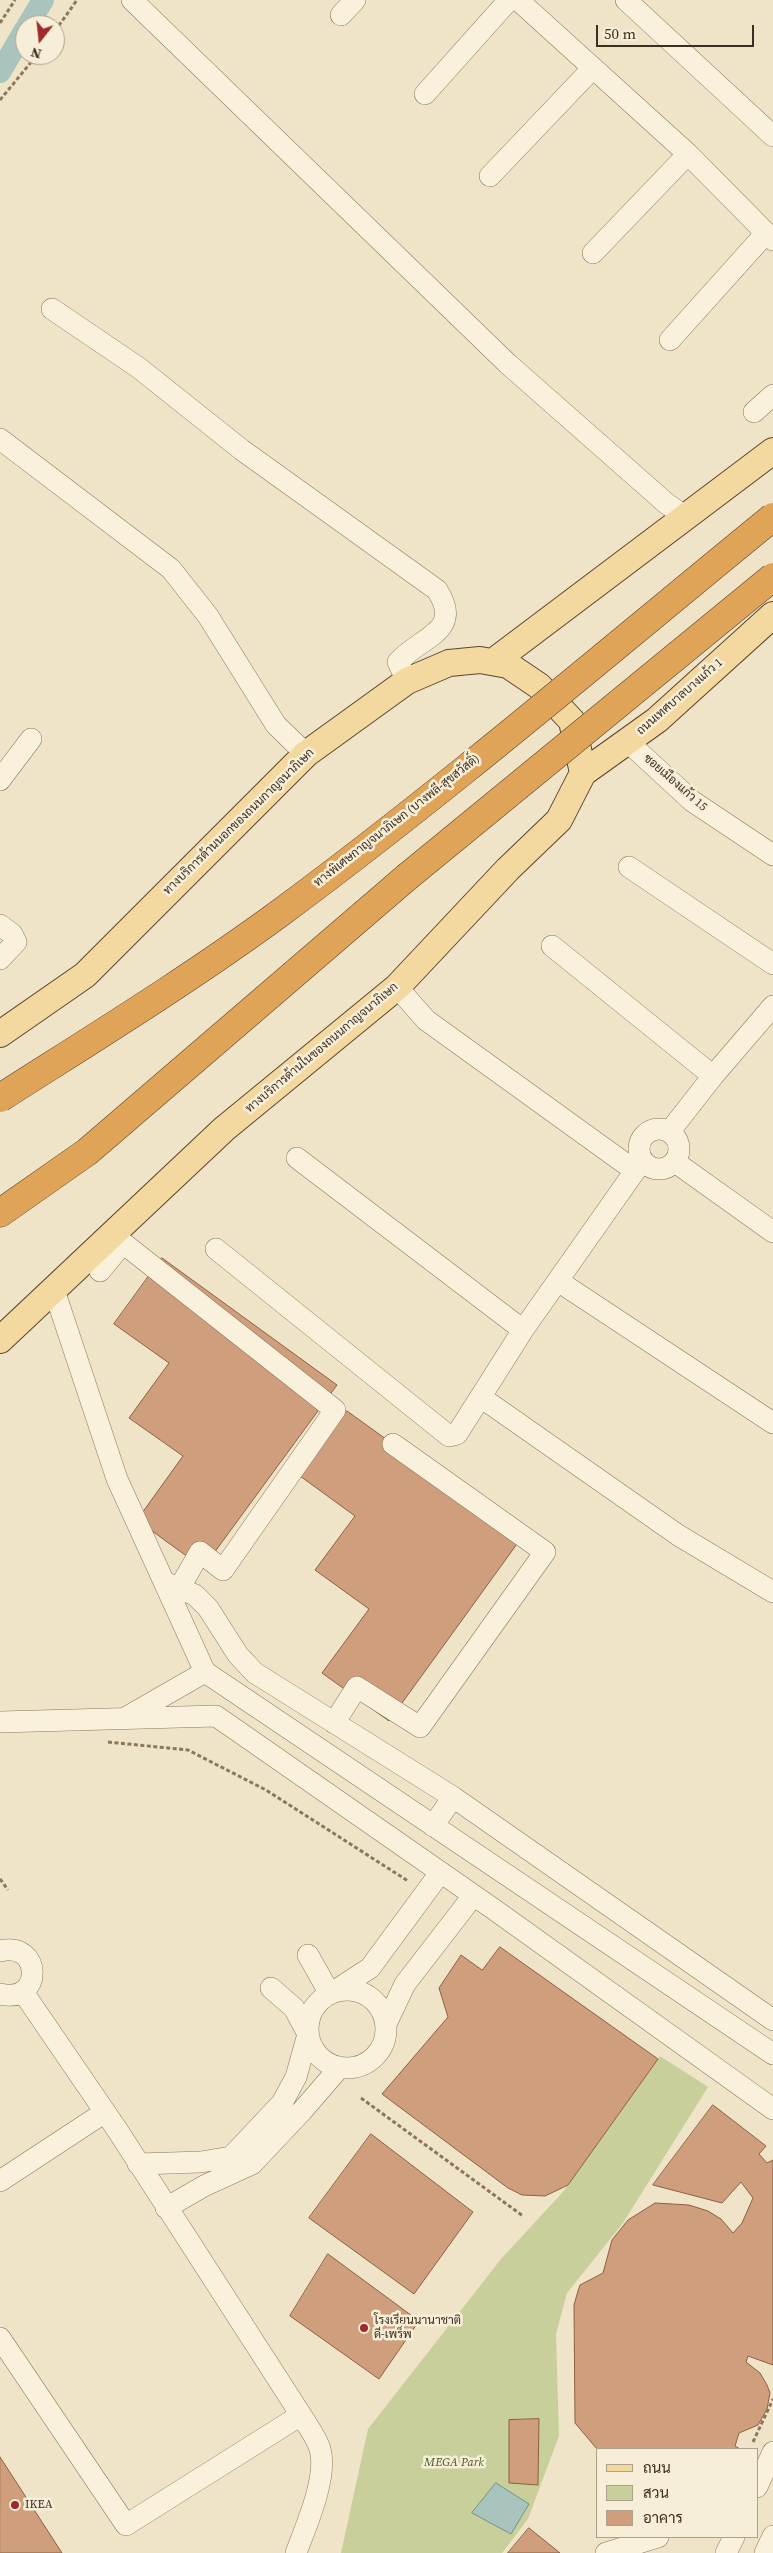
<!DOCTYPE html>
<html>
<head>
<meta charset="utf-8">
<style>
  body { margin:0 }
  #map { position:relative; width:773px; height:2553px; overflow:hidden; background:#f0e4c8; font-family:"Source Serif 4",Sarabun,serif }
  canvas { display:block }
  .legend { position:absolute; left:596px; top:2448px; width:162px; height:90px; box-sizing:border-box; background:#f7eed8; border:1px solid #ada18e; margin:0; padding:6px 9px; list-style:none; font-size:15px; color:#3d2e20 }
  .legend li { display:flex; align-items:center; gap:10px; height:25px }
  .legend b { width:25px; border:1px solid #ada18e }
  .north { position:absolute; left:15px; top:15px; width:50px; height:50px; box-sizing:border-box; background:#f7eed8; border:1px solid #ada18e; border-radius:50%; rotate:196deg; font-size:14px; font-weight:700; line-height:20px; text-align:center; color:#3d2e20 }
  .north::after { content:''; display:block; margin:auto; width:18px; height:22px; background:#9e2a2b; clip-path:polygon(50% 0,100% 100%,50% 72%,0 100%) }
  .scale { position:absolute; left:596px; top:25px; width:158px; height:22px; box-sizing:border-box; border:2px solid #3d2e20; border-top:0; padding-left:6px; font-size:15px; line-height:18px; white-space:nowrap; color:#3d2e20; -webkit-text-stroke:4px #f7eed8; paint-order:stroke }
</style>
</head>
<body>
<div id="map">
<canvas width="773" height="2553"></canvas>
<ul class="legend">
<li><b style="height:6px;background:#f3d9a0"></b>ถนน</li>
<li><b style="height:14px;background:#c9cf9b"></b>สวน</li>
<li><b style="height:14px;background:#cf9f7d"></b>อาคาร</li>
</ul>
<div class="north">N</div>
<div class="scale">50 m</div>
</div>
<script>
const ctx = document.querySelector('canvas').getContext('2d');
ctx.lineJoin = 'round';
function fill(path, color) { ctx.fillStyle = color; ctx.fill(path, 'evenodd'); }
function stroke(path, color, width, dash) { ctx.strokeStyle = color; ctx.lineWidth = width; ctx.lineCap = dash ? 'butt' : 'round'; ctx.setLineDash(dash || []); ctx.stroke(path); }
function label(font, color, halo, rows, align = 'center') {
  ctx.font = font + ' "Source Serif 4",Sarabun,serif'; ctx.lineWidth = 5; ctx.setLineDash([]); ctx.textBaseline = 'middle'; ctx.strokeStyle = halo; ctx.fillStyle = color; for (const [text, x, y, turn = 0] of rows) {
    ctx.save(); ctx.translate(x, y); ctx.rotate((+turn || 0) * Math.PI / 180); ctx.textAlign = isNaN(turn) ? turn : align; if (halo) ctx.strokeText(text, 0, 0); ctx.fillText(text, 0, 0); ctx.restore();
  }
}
fill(new Path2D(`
  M660,2056l48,31 -85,136 -56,70 -11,41 3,102 -31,83 -26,34h-161l27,-124 133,-170 61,-66z`), '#c9cf9b');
const water = new Path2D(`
  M496,2483l33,21 -18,30 -39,-21z`);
fill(water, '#a9c4bc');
stroke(water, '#6f938a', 1);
stroke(new Path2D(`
  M28,25l15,-25
  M0,72l25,-42`), '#a9c4bc', 22);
const building = new Path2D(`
  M162,1258l175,127 -134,183 -66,-48 46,-64 -54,-38 40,-55 -55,-39z
  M347,1411l175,126 -133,184 -67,-48 47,-64 -54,-39 40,-54 -55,-40z
  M500,1947l158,112 -90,126 -23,11 -23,-1 -14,-7 -126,-94 66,-77 -9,-29 22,-33 21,15z
  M713,2105l53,41 -7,8 8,9 6,-3v205l-25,-9 -2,6 14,11 7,12 3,8 -3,16 -9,16 -19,8 -4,13 5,3h-143l-22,-26 -1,-118 4,-14 2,-6 23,-12 9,-33 16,-20 27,-17 34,2 19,6 13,8 12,14 9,-10 11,-25 -12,-16 -19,21 -69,-18z
  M371,2134l102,78 -59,82 -105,-76z
  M328,2254l91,67 -40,58 -89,-63z
  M539,2419l-1,66 -29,-2v-63z
  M0,2457l62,96h-62z
  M529,2528l31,25h-52z`);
fill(building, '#cf9f7d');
stroke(building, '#8d5f41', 1);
const minor = new Path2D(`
  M132,0l376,364 159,140 19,13
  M518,0l170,154 85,86
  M626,0l147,136
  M341,15l14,-15
  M425,94l84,-94
  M490,176l103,-108
  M593,253l95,-99
  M52,309l87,59 103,82 195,140c27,42 -16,46 -39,72l9,19
  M670,340l96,-107
  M754,412l19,-17
  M0,439l171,130 37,47 68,109 30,29
  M628,742l64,59 81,54
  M0,780l31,-41
  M629,867l144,97
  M0,925l12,9 4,8 -16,17
  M552,946l161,130
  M397,987l29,33 208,150
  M639 1149a20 20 0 1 1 40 0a20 20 0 1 1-40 0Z
  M670,1131l43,-55 60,-70
  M297,1158l226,172
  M675,1162l98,70
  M216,1249l233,187 8,-2 66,-104 119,-169
  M100,1271l23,-28 212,167 -112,160 -23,-18 -20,35
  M558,1281l215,142
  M54,1290l63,189 88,193 568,382
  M482,1398l196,137 95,57
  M164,1582l31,13 13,13 30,47 17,18 198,124 320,223
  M125,1718l80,-46
  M0,1722l216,-6 276,192 281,201
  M334,1723l23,-36 63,40 125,-175 -152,-108
  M433,1826l20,-29
  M0,1951c42,-11 44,54 0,43
  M308,1955l22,39 40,-26 70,-95
  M308 2029a39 39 0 1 1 78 0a39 39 0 1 1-78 0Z
  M23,1992l95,139 183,284c6,10 16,23 19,34 8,28 -14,77 -24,104
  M386,2024l19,-40 68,-88
  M138,2164l63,-2 30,-5 51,-54 14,-26 12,-43 -14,-26 -23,-20
  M0,2181l105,-69
  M166,2208l38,-22 48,-22 50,-53 38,-44
  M0,2338l126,187 175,-110
  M757,2487l16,-35
  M606,2553l52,-16
  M726,2553l8,-16
  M765,2553l8,-17`);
const major = new Path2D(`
  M493,662l280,-211
  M583,773l74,-53 116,-105
  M0,1034l85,-59 221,-221 101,-73 42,-18 31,-3 28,5 31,21 33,35 11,52 -24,47 -51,49 -111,118 -173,142 -224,211`);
const highway = new Path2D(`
  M0,1213l87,-61 320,-275`);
stroke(minor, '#8d765c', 22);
stroke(major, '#5b4430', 28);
stroke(highway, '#5b4430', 29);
stroke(new Path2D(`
  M0,23l15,-23
  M55,31l22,-31
  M0,100l37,-45
  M108,1742l80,8 78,40 142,91
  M0,1879l8,11
  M361,2098l162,118
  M753,2442l20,-43`), '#8d765c', 3, [4, 2.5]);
stroke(minor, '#faf1dc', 21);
stroke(major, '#f3d9a0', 26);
stroke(highway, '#e0a458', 28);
const highwayBridge = new Path2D(`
  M407,877l366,-300
  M0,1098c94,-60 190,-119 280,-185 169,-125 330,-263 493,-396`);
stroke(highwayBridge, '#5b4430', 29, []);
stroke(highwayBridge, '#e0a458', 28);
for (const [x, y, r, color] of [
  [364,2328,5,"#9e2a2b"],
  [15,2505,5,"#9e2a2b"]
]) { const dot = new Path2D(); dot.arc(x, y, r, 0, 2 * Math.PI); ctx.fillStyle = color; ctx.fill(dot); stroke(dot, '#f7eed8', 2); }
label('12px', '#3d2e20', '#f7eed8', [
  ["ถนนเทศบาลบางแก้ว 1",680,697,-41],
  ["ซอยเมืองแก้ว 15",675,783,41],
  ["ทางพิเศษกาญจนาภิเษก (บางพลี-สุขสวัสดิ์)",397,821,-38],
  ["ทางบริการด้านนอกของถนนกาญจนาภิเษก",239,822,-44],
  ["ทางบริการด้านในของถนนกาญจนาภิเษก",322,1048,-40]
]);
label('12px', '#3d2e20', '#f7eed8', [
  ["โรงเรียนนานาชาติ",374,2321],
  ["ดี-เพร็พ",374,2335],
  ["IKEA",25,2505]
], 'left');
label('italic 12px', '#4d5a26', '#f7eed8', [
  ["MEGA Park",454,2463]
]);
</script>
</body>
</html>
